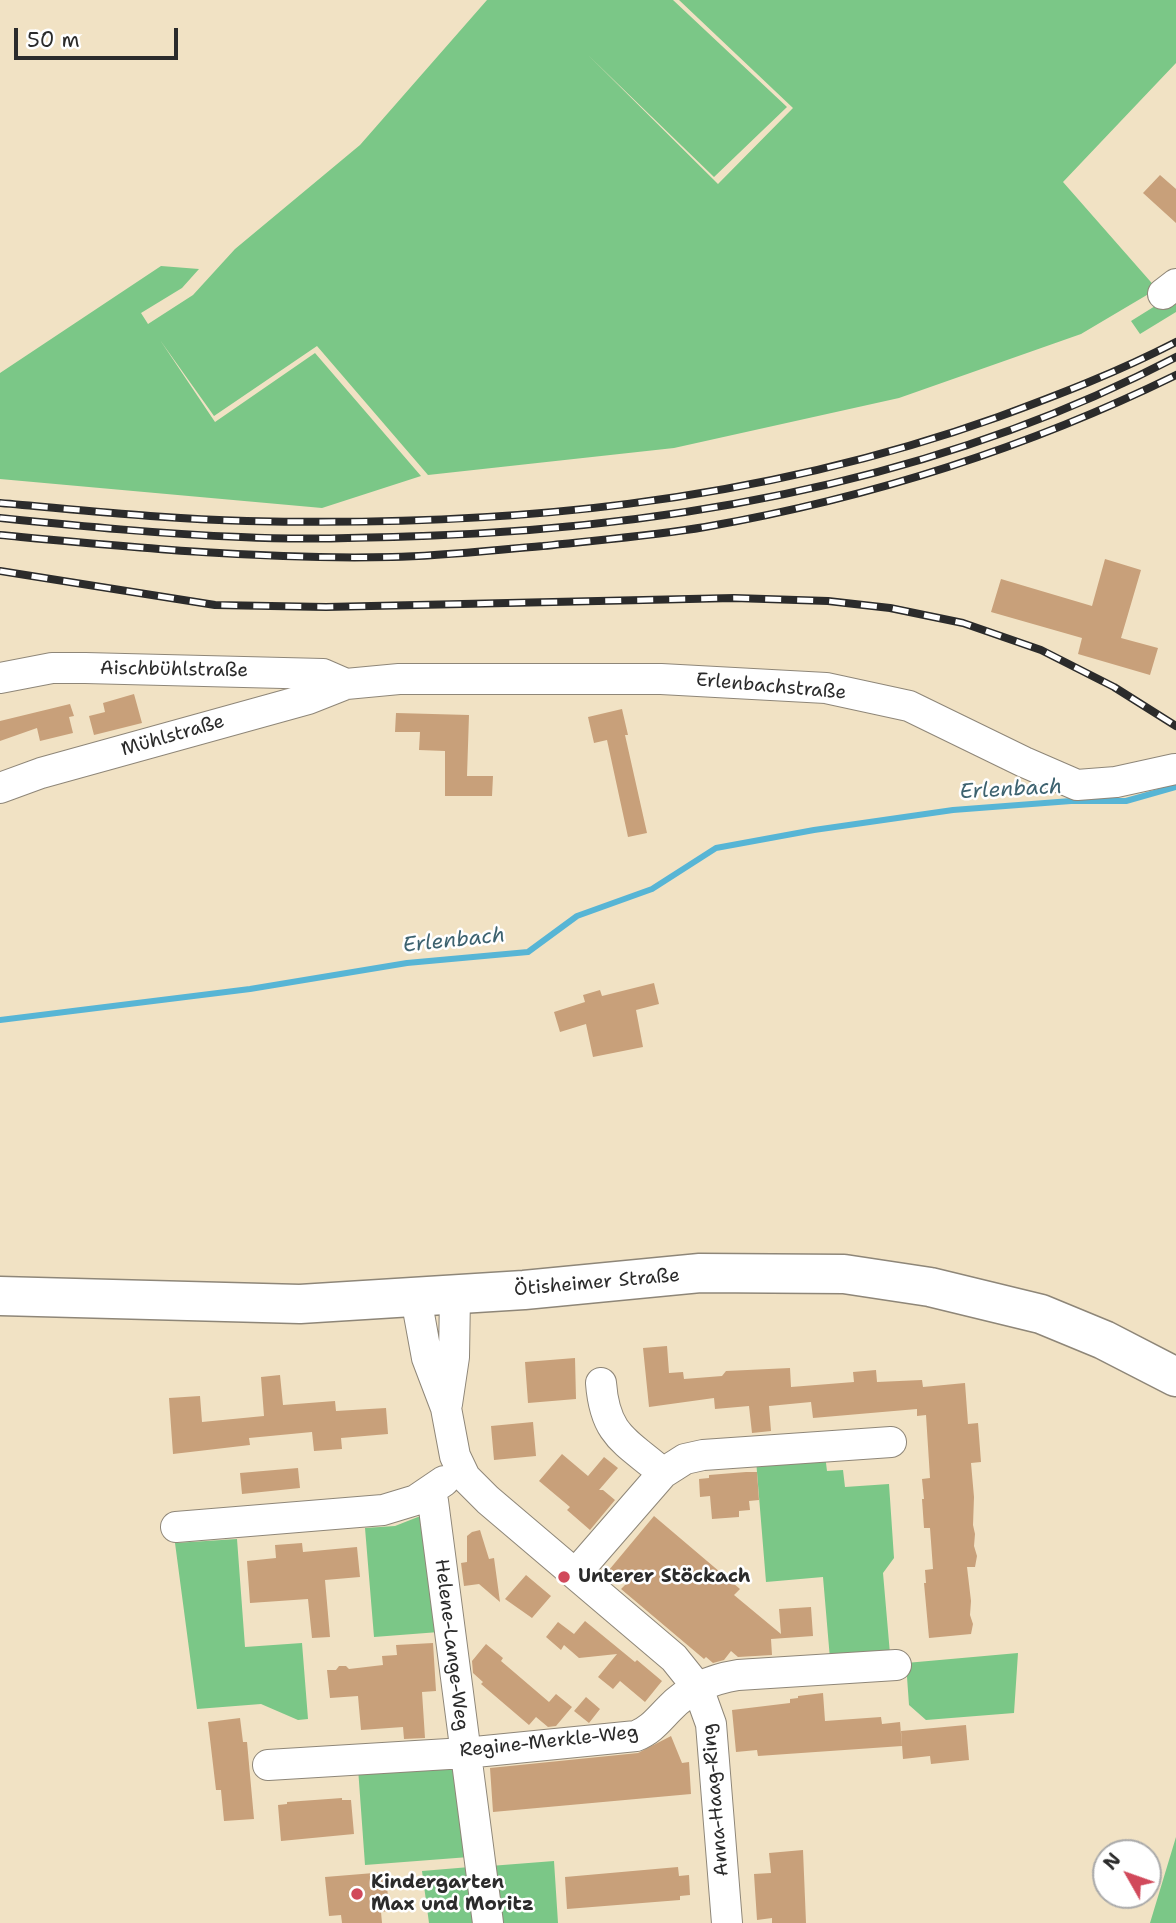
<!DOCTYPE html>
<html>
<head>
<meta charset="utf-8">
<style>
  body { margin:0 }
  #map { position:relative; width:1176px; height:1923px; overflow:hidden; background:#f1e2c4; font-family:"Shantell Sans",sans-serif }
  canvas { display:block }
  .north { position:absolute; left:1092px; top:1839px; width:70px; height:70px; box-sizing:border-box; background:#fff; border:2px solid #aaa; border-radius:50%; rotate:310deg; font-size:19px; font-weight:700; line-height:28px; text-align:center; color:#2b2b2b }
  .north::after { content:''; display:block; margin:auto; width:24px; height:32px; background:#d1495b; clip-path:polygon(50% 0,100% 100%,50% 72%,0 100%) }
  .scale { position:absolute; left:14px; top:28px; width:164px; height:32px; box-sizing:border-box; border:4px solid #2b2b2b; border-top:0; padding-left:9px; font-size:21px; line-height:24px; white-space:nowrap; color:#2b2b2b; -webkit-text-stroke:5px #fff; paint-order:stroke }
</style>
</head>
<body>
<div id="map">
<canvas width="1176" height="1923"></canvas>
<div class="north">N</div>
<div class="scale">50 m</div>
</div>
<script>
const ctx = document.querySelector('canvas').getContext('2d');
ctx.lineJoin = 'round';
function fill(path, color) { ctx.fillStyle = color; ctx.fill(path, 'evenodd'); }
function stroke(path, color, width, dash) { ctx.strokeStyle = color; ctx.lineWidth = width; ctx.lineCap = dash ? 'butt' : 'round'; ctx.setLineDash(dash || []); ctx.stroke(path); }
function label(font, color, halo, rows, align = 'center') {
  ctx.font = font + ' "Shantell Sans",sans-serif'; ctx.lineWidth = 5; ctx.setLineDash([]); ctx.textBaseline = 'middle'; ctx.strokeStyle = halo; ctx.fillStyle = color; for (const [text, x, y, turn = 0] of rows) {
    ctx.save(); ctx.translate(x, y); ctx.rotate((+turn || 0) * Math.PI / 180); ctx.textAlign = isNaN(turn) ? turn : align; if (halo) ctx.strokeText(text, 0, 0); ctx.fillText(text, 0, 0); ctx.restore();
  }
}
fill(new Path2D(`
  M487,0h186l114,107 -73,70 -126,-122 130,129 75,-76 -114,-108h497v63l-113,119 94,107 -76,45 -182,64 -225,50 -246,27 -111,-129 -103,70 -54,-76 55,82 100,-69 106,123 -99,32 -322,-29v-106l161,-107 38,3 -17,19 -41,25 7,11 45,-29 42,-46 125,-104z
  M1176,293v19l-36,22 -9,-13z
  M825,1455l2,16 16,-1 2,17 44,-3 5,74 -11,15 7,81 -60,5 -7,-82 -57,5 -10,-122z
  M423,1515l16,117 -65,5 -9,-109 30,-2z
  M237,1539l8,108 57,-4 6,76 -10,1 -37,-16 -64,5 -22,-166z
  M1018,1653l-4,60 -88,7 -17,-15 -3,-42z
  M456,1761l13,96 -104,8 -7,-97z
  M1176,1837v86h-26z
  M554,1861l4,62h-61l-7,-57z
  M470,1867l7,56h-48l-7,-52z`), '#7bc787');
stroke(new Path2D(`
  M0,1020l250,-31 157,-26 121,-11 49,-36 75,-27 64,-41 98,-18 139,-20 118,-9h55l50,-14`), '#57b5d5', 6);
fill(new Path2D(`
  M1160,175l16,14v34l-33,-30z
  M1105,559l36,11 -20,68 37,10 -8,27 -72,-21 4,-16 -91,-26 10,-33 91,27z
  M134,694l8,29 -48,12 -5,-19 16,-4 -2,-9z
  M70,704l4,12 -5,1 4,16 -33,8 -3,-13 -37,13v-20z
  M622,709l6,26h-3l22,98 -19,4 -21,-97 -13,3 -6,-26z
  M396,713l73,2 -2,61h26l-1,20h-47v-45l-26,-1 1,-18h-25z
  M654,983l5,21 -23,6 7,37 -50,10 -7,-33 -26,8 -6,-20 31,-10 -2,-7 17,-5 2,6z
  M667,1346l2,27 14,-1 1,7 38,-3 4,-5 64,-3 1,19 63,-5 -1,-10 23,-2 1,12 45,-2 1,7 42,-4 3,41 10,-1 3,39 -10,1 3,34 -1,28 2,9 -1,12 3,10 -2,11h-8l4,34 -1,14 3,9 -2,10 -42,4 -5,-55h2l-1,-13 8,-1 -3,-41h-6l-2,-29h2l-2,-20 8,-1 -4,-63 -9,1v-7l-104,9 -2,-16 -42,4 2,25 -19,2 -3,-27 -34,3 -1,-11 -65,9 -6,-59z
  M575,1358l1,41 -48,4 -3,-41z
  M280,1375l3,30 52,-4 1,10 50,-3 2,26 -47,4 1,11 -28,2 -2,-19 -63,6 1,7 -77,9 -4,-56 31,-2 2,26 62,-6 -3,-39z
  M533,1422l3,34 -42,4 -3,-34z
  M562,1454l26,22 16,-19 14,11 -19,22h4l12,10 -25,30 -23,-20 3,-3 -31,-26z
  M298,1468l2,20 -58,6 -2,-21z
  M746,1472h11l2,28 -10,1 1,9 -11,1v6l-27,2 -2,-23 -10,1 -1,-18 10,-1v-3z
  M654,1516l86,73 -6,6 47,39 -2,-25 32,-2 2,29 -42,3 1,16 -34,2 -7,-6 -7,9 -11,3 -7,-6 -2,2 -83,-70 5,-5 -17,-14z
  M480,1530l9,29 5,-1 6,44 -21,-18 -15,2 -3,-23 6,-1v-26l5,-4z
  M302,1543l1,9 54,-5 3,30 -35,3 5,57 -18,1 -4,-39 -58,4 -3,-42 29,-3 -1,-13z
  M526,1575l25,21 -19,22 -27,-19z
  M585,1621l50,41 2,-2 25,21 -17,21 -25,-21 -7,8 -15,-12 19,-23 -38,4 -15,-13 -3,5 -15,-13 12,-15 16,12z
  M433,1643l3,48 -14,1 3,46 -21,1 -1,-12 -42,3 -3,-34 -28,2 -3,-28h9l3,-4h7l3,3 34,-4 -1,-9 15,-1 -1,-10z
  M486,1644l17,14 -2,3 48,41 7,-8 16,13 -16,19 -8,1 -12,-10 -7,8 -48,-41 2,-2 -10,-9 -1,-12z
  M823,1693l2,28 56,-4 1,7 18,-2 2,24 -144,10 -1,-6 -21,2 -4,-42 58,-7v-4l8,-1v-2z
  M586,1697l14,12 -11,14 -15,-12z
  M240,1718l3,24h4l7,77 -30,2 -3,-31h-5l-8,-68z
  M966,1725l3,35 -38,4 -1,-8 -27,3 -2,-28z
  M671,1736l11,27 7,-1 2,32 -198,18 -3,-44 148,-15z
  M342,1798v2h9l3,34 -73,7 -3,-36 9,-1v-2z
  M803,1850l3,73h-34v-5l-15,2 -3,-46 17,-1 -2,-20z
  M678,1867l1,9 10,-1 1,20 -10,1v4l-113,9 -2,-32z
  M386,1872l3,39 -8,1 1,11h-40l-1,-8 -12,1 -4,-39z`), '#c8a07a');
const minor = new Path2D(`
  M1163,294l13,-10
  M0,678l52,-10h33l238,6 23,10
  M0,788l41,-15 267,-74 38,-15 53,-5h262l165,9 83,18 115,56 53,23 39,-3 59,-13
  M416,1298l11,60 19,50 9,48 10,21 23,23 186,158 24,30 13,36 16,199
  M601,1383c4,53 25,58 62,90
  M447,1404l7,-47 1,-62
  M428,1493l5,8 55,422
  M176,1527l207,-17 33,-10 28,-19
  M576,1573l87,-100 22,-14 18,-4 188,-13
  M268,1765l197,-12 171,-17c15,-6 22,-16 34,-28 18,-19 43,-29 68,-33l158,-10`);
const major = new Path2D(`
  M0,1296l300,8 224,-14 176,-17 144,1 86,13 111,27 63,26 72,37`);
stroke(minor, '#8e8678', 32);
stroke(major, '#8e8678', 41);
stroke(minor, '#fff', 30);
stroke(major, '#fff', 38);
const rail = new Path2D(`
  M0,503c82,7 165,16 247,18 259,6 506,-17 751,-104 60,-22 120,-45 178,-75
  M0,518c80,8 161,16 241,19 61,3 121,1 182,-1 258,-9 522,-58 753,-179
  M0,535c130,12 261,25 392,22 51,-1 101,-7 151,-11 54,-6 109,-10 162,-19 164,-29 322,-79 471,-152
  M0,571l215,34 111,2 408,-9 94,3 62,7 73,15 78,27 73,37 62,39`);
stroke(rail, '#2b2b2b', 8);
stroke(rail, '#fff', 5, [16]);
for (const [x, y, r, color] of [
  [564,1577,7,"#d1495b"],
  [357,1894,7,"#d1495b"]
]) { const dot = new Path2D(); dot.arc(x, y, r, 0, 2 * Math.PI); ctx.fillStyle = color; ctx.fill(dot); stroke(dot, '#fff', 2.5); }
label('19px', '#2b2b2b', '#fff', [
  ["Aischbühlstraße",174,670,1],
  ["Erlenbachstraße",771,687,5],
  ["Mühlstraße",173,736,-16],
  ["Ötisheimer Straße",597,1283,-5],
  ["Helene-Lange-Weg",451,1645,83],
  ["Regine-Merkle-Weg",549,1742,-6],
  ["Anna-Haag-Ring",716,1800,-95]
]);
label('bold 19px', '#2b2b2b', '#fff', [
  ["Unterer Stöckach",578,1577],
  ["Kindergarten",371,1883],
  ["Max und Moritz",371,1905]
], 'left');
label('italic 21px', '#3d626f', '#fff', [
  ["Erlenbach",1011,790,-3],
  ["Erlenbach",454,941,-6]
]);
</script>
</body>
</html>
